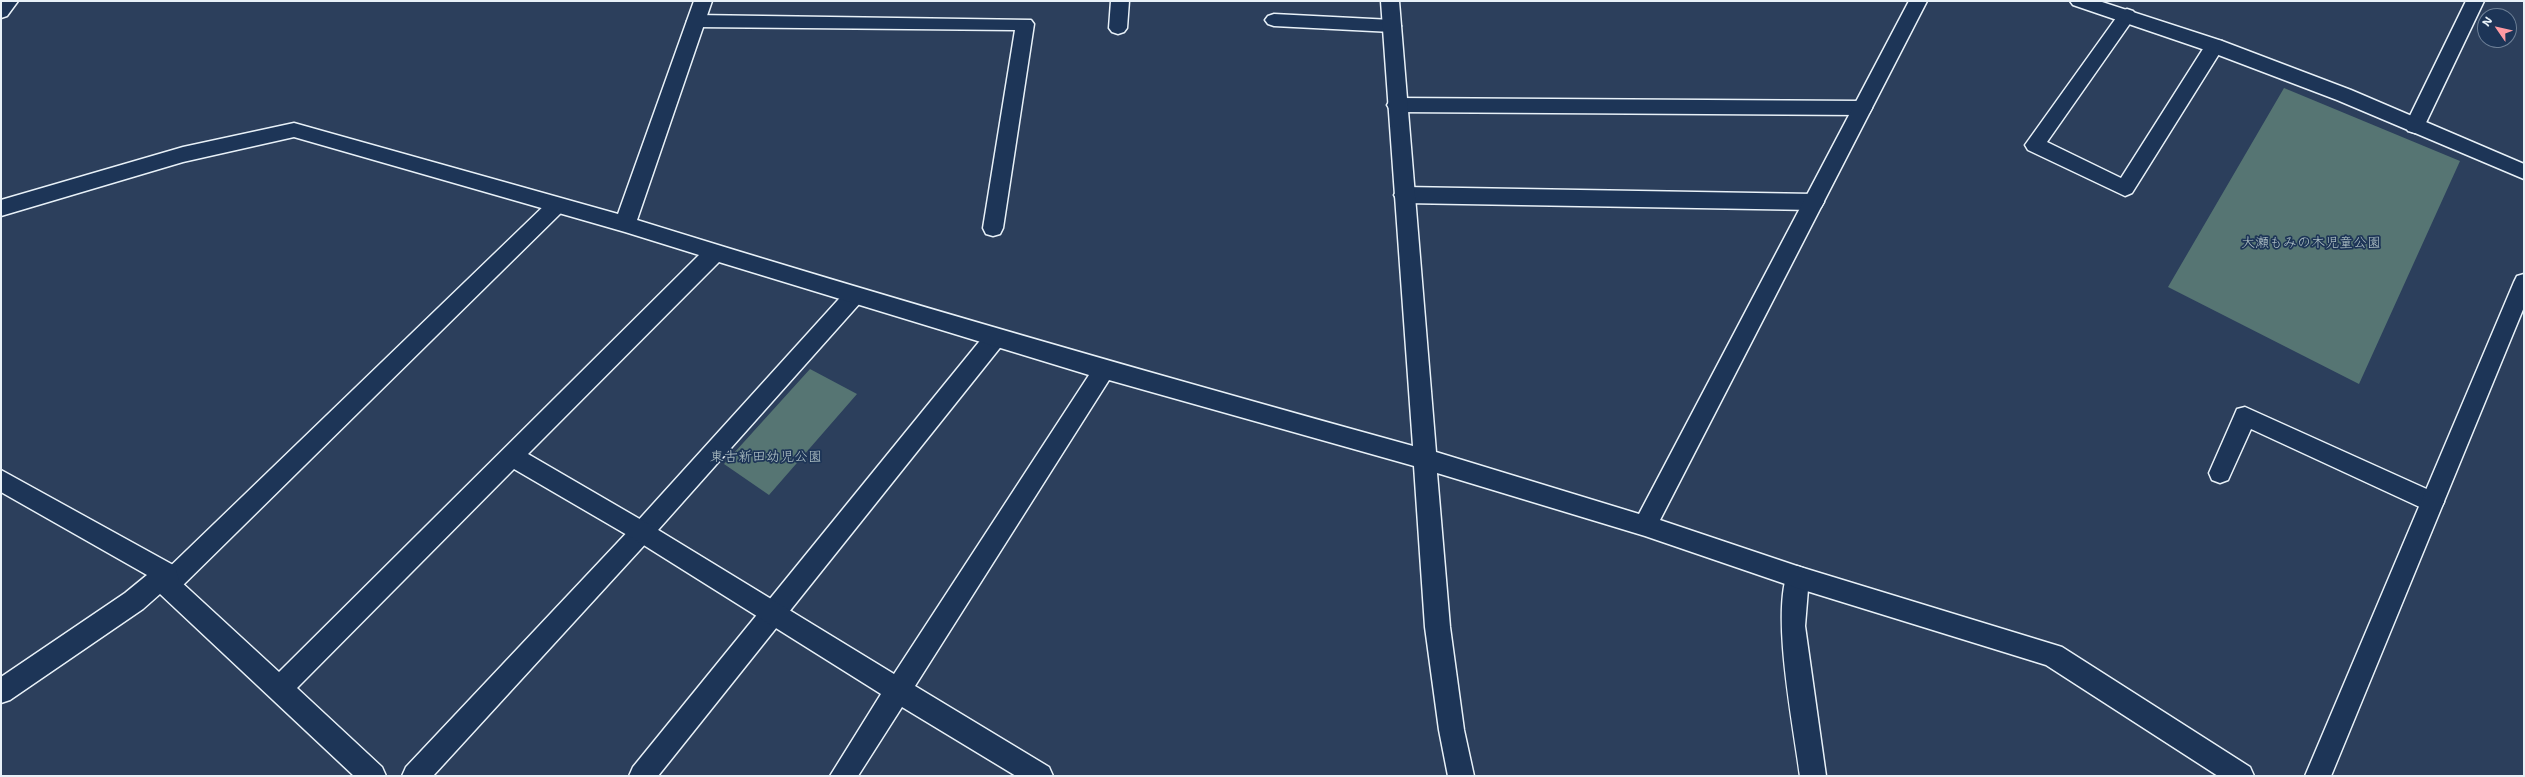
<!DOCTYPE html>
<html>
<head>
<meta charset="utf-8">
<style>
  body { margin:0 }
  #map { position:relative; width:2525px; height:777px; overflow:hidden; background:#2c3f5c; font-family:"Shantell Sans",sans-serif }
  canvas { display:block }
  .frame { position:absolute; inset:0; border:2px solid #e8f1f8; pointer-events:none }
  .north { position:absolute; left:2477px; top:8px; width:40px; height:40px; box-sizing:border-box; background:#1d3557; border:1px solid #6e8097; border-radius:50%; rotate:304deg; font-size:11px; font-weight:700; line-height:16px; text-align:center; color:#e8f1f8 }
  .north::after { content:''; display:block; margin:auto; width:14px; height:18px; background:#ff9aa2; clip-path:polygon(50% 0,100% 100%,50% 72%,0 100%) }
</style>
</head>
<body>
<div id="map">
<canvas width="2525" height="777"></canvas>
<div class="frame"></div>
<div class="north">N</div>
</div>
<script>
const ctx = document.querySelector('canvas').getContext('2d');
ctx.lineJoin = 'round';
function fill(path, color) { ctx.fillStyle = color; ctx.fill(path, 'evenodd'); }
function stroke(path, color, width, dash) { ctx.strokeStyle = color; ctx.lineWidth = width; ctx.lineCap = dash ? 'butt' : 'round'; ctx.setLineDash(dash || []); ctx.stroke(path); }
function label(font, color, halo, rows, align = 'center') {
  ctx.font = font + ' "Shantell Sans","Klee One",sans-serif'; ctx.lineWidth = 3.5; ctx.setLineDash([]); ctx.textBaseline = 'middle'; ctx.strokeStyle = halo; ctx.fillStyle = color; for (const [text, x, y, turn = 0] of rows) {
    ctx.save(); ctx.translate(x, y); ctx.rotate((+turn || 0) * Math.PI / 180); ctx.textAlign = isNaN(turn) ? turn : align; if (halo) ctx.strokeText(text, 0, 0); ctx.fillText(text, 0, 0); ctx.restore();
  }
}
fill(new Path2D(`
  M2284,88l176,73 -101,223 -191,-97z
  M810,369l47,25 -88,101 -45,-31z`), '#567573');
const service = new Path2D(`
  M1111,1h18l-2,27 -3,4 -6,2 -6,-2 -3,-4z
  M2466,1h18l-62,130 -7,2 -7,-2 -3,-5z
  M2127,9l6,2 3,4 -89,127 74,36 87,-137 7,-1 7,1 2,5 -92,147 -7,3 -97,-46 -3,-5 96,-134z
  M1274,14l118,6 6,2 3,4 -3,4 -6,2 -118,-6 -6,-2 -3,-4 3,-4z
  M696,15l335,5 3,4 -31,204 -3,6 -7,2 -7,-2 -3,-6 32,-198 -319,-3 -6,-2 -3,-4 3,-4z
  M1397,98l465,3 7,2 3,5 -3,5 -7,2 -465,-3 -7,-2 -3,-5 3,-5z
  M1404,187l410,7 7,3 3,5 -3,5 -7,3 -410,-7 -7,-3 -3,-5 3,-5z
  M556,198l7,3 3,5 -3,5 -388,382 -8,3 -8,-3 -4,-8 4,-8 390,-376z
  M854,288l7,2 4,6 -4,6 -211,237 -217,237h-31l4,-9 228,-242 213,-235z
  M995,329l8,3 3,6 -3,6 -345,432h-29l4,-9 354,-435z
  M2245,407l195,88 4,7 -4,7 -8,3 -8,-3 -173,-80 -23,51 -8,3 -8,-3 -3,-7 25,-57 3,-7z
  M1797,566l8,3 4,8 -4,49 21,150h-26c-6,-48 -30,-165 -11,-207z`);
const minor = new Path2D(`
  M1,1h17l-11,15 -6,2z
  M694,1h18l-75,219c257,80 516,154 776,226l-32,-445h18l37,451 203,62 270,-513h18l-267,519 137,46 265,81 188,120 4,9h-36l-172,-111 -249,-77 -152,-52 -208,-63 13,154 14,103 10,46h-26l-9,-46 -14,-103 -11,-161 -305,-86 -194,306 134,81 4,9h-37l-114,-69 -44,69h-28l51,-82 -247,-155 -120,-70 -217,219 85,79 4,9h-32l-194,-182 -17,15 -133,91 -9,3v-26l124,-84 22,-18 -146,-83v-22l174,96 4,14 100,92 420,-417 -74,-23 -331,-95 -111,25 -182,54v-16l182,-53 111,-24 324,91zM719,262l370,113 -195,299 -244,-149 -122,-71z
  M2070,1h29l123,40 129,49 173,74v15l-187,-79 -129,-49 -135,-46z
  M2524,274v33l-193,469h-26l209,-494 3,-6z`);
stroke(service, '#e8f1f8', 3);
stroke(minor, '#e8f1f8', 3);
fill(service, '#1d3557');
fill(minor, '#1d3557');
label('14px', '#b5c6c9', '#1d3557', [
  ["大瀬もみの木児童公園",2311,243],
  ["東古新田幼児公園",766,457]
]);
</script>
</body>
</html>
